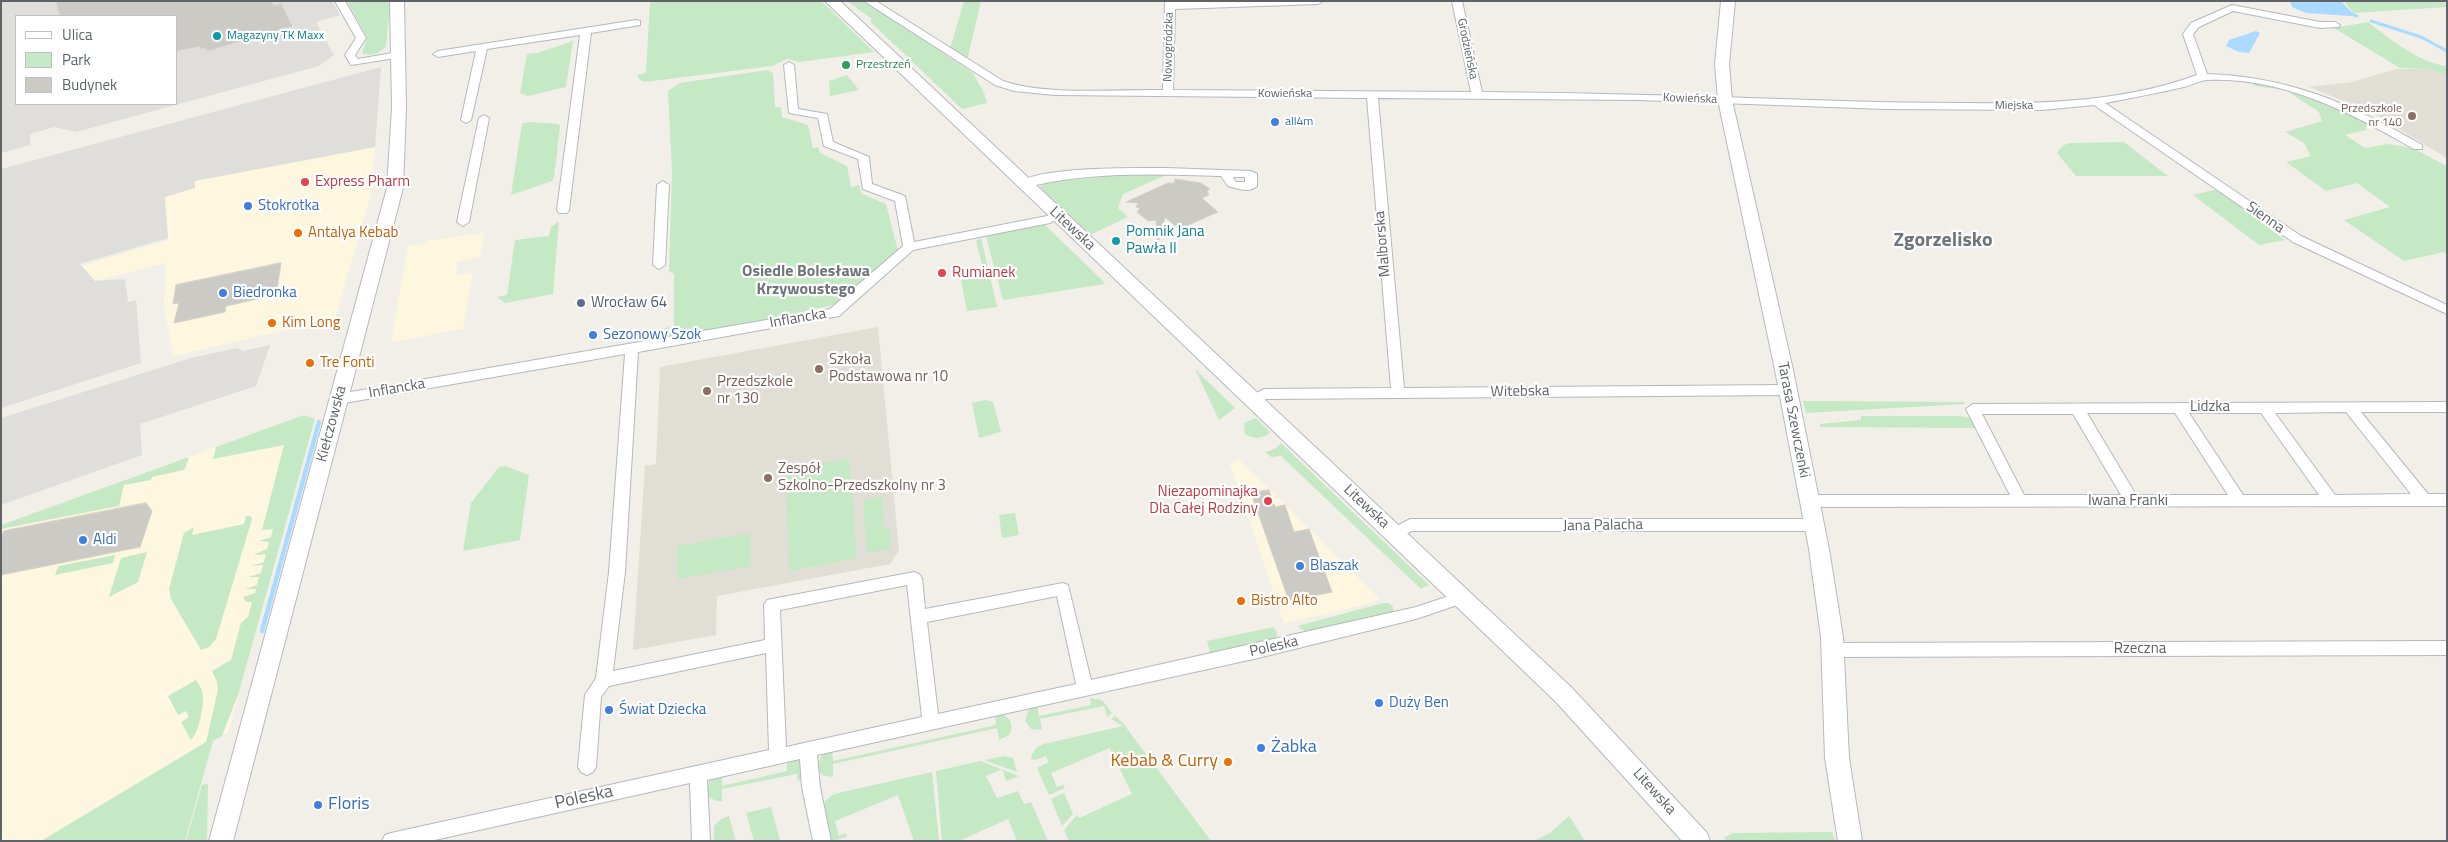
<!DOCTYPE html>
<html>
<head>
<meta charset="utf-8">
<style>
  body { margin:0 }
  #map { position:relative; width:2448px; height:842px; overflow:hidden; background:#f1efe8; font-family:"Titillium Web",sans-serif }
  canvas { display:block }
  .frame { position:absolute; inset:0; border:2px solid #5f6368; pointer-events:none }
  .legend { position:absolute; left:15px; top:15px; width:162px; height:90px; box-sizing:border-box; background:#fff; border:1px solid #bfc1c3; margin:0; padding:6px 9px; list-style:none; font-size:15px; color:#5f6368 }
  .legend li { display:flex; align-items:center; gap:10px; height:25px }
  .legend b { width:25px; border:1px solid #bfc1c3 }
</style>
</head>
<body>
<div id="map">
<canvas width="2448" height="842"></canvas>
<div class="frame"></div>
<ul class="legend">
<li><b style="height:6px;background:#fff"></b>Ulica</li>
<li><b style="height:14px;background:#c5e8c5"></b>Park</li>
<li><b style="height:14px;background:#cccac5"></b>Budynek</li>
</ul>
</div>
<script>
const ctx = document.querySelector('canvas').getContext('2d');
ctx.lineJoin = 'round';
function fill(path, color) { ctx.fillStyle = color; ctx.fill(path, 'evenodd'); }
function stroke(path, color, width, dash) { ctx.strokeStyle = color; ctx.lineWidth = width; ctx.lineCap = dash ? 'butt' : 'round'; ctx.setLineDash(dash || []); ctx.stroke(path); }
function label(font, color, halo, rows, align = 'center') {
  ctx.font = font + ' "Titillium Web",sans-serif'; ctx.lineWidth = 4.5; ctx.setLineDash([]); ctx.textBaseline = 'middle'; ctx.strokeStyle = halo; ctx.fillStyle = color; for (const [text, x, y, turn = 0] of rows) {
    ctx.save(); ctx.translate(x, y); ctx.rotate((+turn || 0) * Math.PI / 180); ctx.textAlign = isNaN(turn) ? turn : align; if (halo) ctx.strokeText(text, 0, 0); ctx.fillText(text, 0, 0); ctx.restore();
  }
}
fill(new Path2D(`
  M375,147l-3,44 -38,131 -48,8 -113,26 -9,-50 2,-43 -71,18 -13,-15 86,-26 -3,-43 30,-9v-7z
  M484,233l-4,24 -23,5 -1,14 17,-3 -10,56 -72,13 17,-96 17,-2 1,-3z
  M304,415l11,4 -87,313 -184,109h-43v-316z
  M1238,459l142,140 -20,7 -76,17 -54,-159z`), '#fef7e0');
fill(new Path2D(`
  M1,1h331l8,14 -24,7 18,33 -15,11 -243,66 -22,-5 -24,7v11l-29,8zM16,16h160v88h-160z
  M381,67l-6,80 -180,34v7l-30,9 3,41 -88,26 15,17 30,-2 3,23 8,-2 5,63 -140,45v-239z
  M270,345l-14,41 -116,38 2,31 -141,50v-87l190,-60 45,-10 7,3z`), '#e0deda');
fill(new Path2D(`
  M2396,69h35l16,7v82l-76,-46 -62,-25 43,-5z
  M878,327l21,223 -9,14 -173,32 -1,39 -83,15 12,-184 11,-2 4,-97z`), '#e1ded6');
fill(new Path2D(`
  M347,1h41l2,5 -4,40c-5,7 -16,11 -24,7l5,-16z
  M650,1h171l53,51 -74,10 -13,-3 -15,7 -127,16 -5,-2 -3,-5 9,-2z
  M847,1h18l108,72 11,20 3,10 -25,6 -85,-81 -7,-7 2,-2z
  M964,1h17l-14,60 -17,-12z
  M2344,1h100l3,6 -94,6z
  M2368,22c22,17 51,41 79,44v10l-16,-7 -31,-1 -66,-40z
  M573,41l-7,46 -38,9 -8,-3 7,-39 10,-1z
  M767,70l6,3 2,34h6l1,10 26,8 5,23 5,-1 2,6 27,13 4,21 8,-2 3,9 24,10 12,47 -65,54 -65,15 -103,18 -3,-9 12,-3v-52l-5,-3 3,-99 -4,-81 12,-8z
  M847,75l12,15 -29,6 -1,-15z
  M2252,82c38,6 82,18 115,40l-1,8 -21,5 20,13 23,-4 24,4 35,18v90l-3,-4 -40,9 -60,-41 46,-13 -33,-24 -31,8 -40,-29 25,-6 -7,-13 -19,-11 37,-11 -3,-9 -33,-22 -32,-4z
  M528,122l31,2 1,3 -6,50 -2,4 -41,14 11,-71z
  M2124,142l44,34h-92l-19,-23 5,-7 7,-3z
  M1112,175h54l-43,19 -5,14 10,9 -38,18 -50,-48 6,-6z
  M2218,189l67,51 -26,5 -66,-50z
  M559,221l-6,73 -48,9 -8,-6 10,-2 8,-55 34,-4 2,-9z
  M1044,224l59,57 2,3 -102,16 -17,-64z
  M981,238l16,69 -30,4 -6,-31 24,-4 -9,-35z
  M1195,369l40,39 -16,12z
  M986,400l7,2 8,30 -22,6 -7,-35z
  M1803,401l161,1 1,2 -159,9z
  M304,415l11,4 -76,273 -17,44 -9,5 -28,100h-144l165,-99 12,-52 -1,-8 -5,-11 19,-11 10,-37 7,-6 4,-15h-6l-3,-5 12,-4 1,-4h-11l12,-4 2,-8h-11l13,-4 2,-8 -12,1 13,-4 2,-8 -11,1v-1l12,-5 2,-7 -10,-1 12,-4 2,-8 -11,1 22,-85 -71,14 3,-12z
  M1861,416h99l13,3 4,9 -157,-1v-3l41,-4z
  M1256,418l14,14c-7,8 -17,7 -25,2l-1,-11z
  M1281,443l148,142 -8,4 -140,-133 -10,1 -6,-5 10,-3z
  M186,458h3l-5,12 -32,7 -1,3 -27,5 -5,21 -118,23v-4z
  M849,459l8,99 -68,13 -3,-101z
  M505,466l24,9 -9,65 -57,11 8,-48 28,-36z
  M882,496l2,32h5l2,21 -24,4 -4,-53z
  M1015,513l4,22 -17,3 -3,-23z
  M246,516h4l2,3 -36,120 -7,8 -8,3 -30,-51 -2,-10 15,-56 10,-6 -2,8 52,-11z
  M750,533l1,33 -74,13 1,-33z
  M147,552l-9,30 -29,15 12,-39z
  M115,555l-2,8 -58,12 3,-9z
  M1383,603h6l4,4v5l-86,21 -9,-7z
  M1274,627l3,7 -2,6 -65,14 -3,-13z
  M196,680c3,5 7,10 7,15 1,11 -4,37 -12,45l-10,-18 8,-5 -3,-6 -8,4 -10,-19z
  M1090,698l12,2 10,13 -5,4 -3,-11 -64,13 2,11 -11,-1 -6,-8 3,-10 9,-6 2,11 52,-11z
  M1001,714c10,4 13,11 8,21l-10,5 -2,-12 -164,36v13l-11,-2 -5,-8 4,-11 11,-6 1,11 163,-36 -1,-10z
  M1115,716l7,6 89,119h-142l-5,-11 13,-15 2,3 53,-24 -22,-46 -59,25 6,14 6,-2 2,3 -16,7 -12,-27 12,-6 -3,-6 -11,4 -4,-1c1,-8 6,-13 13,-15l79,-18 -12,-7z
  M1004,756l9,2 4,14 -33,-12z
  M787,759l12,2 4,4 -1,12 -4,5 -1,-8 -75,15v12h-6l-9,-5v-11l4,-5 11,-6v12l65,-15z
  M980,761l39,15 -13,5 -4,-12 -16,7 11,22 21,-7 6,13 7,-2 17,39h-31l-9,-22 -49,22h-17l-6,-70z
  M932,772l7,69h-25l-16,-46 -63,26 4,15 7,-3 1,4 -15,4 -9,-33 2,-7 9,-7z
  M208,784l-1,57h-21l16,-56z
  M1064,793l9,21 -11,12 -11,-27z
  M771,807l9,33 -26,1 -8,-28z
  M729,816l7,25h-22v-15l7,-7z
  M1569,816l16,25h-51l16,-8z
  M1832,832l3,9h-108l-3,-3 9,-5z`), '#c5e8c5');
fill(new Path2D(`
  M2290,1h51l12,13 -3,2 -44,-3 -14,-6z
  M2256,31l4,2 -11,20 -10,-1 -13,-6 3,-6z`), '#aadaff');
stroke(new Path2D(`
  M2348,13l9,3
  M2371,21l50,16 26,14`), '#aadaff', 3);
stroke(new Path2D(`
  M262,631l57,-209`), '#aadaff', 4.5);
const building = new Path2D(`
  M56,1h215l3,5 7,-2 11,22 -85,25 -2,-4 -4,2 -1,-3 -24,5v-35h-115z
  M1175,179l26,4 9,6 -3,2 2,4 -7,3 16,14 -39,17 -14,-12 -6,23h-2l-1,-20 -8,1 -11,-9 3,-4 -4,-1 2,-4 -12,-1 42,-19h6z
  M281,263l-4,26 -5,1 -1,6 -45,10 -1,6 -51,11 5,-20 -6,1 3,-19z
  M1269,490l6,17 10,-2 9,27 15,-3 23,63 -43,9 -38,-108z
  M146,503l6,8 -12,36 -139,28v-38l3,-6z`);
fill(building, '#cccac5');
stroke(building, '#d6d1c6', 1);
const street = new Path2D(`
  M335,1h10l21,37 -11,17 3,4 40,-7 5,3 -1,2 -51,8 -6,-10 11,-17z
  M864,1h12l127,80c44,15 112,8 160,9l2,-89h158l-5,3 -143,5 -2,81 298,2 -19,-91h10l20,91c109,1 219,4 329,8 51,2 103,3 155,3 78,1 157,-1 231,-28l-14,-41 8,-11 41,-18 88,17h15l5,3 -1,2 -19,1 -87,-17 -34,16 -6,7 14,40c84,3 144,30 215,71v4h-8c-62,-36 -133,-73 -208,-69 -7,1 -15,5 -22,7 -26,6 -53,11 -79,16l196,133 146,69v9l-154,-72 -199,-137 -52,5 -157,-1 -246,-9 -261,-2 26,290 384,-3 7,5 -7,5 -522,4 -12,6 -7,-5 2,-3 15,-8 127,-1 -24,-290 -312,-3 -41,-4 -19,-6z
  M636,20l4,1v4l-49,8 -22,177 -2,3h-8l-2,-3 23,-175 -93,14 -16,71 -5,3 -5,-3 15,-69 -38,6 -5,-3 5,-3z
  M789,62l5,3 4,44 29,5 6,28 36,15 3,27 33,12 9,46 133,-26 10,-5 6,4 -13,8 -137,27 -74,66 -201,36 -13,220 -12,99 152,-31 -1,-35 3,-5 5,-1 142,-27 5,2 3,4 3,31 138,-26 5,2 23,95 325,-73 45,-15 5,2 3,4 -3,4 -50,17 -158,39 -441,97 3,32 11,54h-18l-11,-54 -2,-28 -93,21 3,61h-18l-2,-58 -260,58h-48l3,-6 6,-2 378,-83 -3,-97 -157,33 -8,11 -5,70 -3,5 -6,3 -6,-3 -3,-5 7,-72 11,-17 13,-106 16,-218 -286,50 -7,-5 7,-5 491,-85 73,-63 -8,-45 -32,-12 -5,-30 -34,-13 -6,-28 -29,-5 -5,-48zM907,585l15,132 -136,30 -6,-137zM1057,596l19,88 -138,30 -11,-92z
  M484,115l5,3 -20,104 -6,4 -6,-4 22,-104z
  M1166,168l85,3 6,3v12c-7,7 -20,3 -29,0l-7,-10c-65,-2 -133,-5 -197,12l-6,-4c16,-18 122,-16 148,-16zM1233,177h12v5h-9z
  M663,181l6,4 -4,80 -6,4 -6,-4 4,-80z
  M2447,402v10h-86l67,82h19v12l-639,1 -5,-2 -2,-4 2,-4 5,-2h202l-44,-86 7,-5zM2346,412l65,82 -76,1 -60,-82zM2087,413h88l53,82h-92zM2189,413h72l58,82h-76zM1982,414h91l48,81h-97z
  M1410,519h404l5,2 2,4 -2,4 -5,2h-402l-18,9 -5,-2 -2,-4 2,-4z
  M2447,641v14l-614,2 -6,-2 -2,-5 2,-5 6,-2z`);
const secondary = new Path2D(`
  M390,1h14l2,107 -3,80 -170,653h-24l178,-653 5,-80z
  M825,1h15l732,687 135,145 3,8h-28l-126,-139z
  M1721,1h14l-6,63 3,36 61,270 36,179 14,88 6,121 13,83h-24l-13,-83 -4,-121 -12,-88 -34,-179 -57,-270 -3,-36z`);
stroke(street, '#b5b8bc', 2);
stroke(secondary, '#b6babf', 2);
fill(street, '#fff');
fill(secondary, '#fff');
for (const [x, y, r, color] of [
  [217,36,5,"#0f9aa8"],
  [846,65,5,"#2e9e5b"],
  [2412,116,5,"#8d6e63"],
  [1275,122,5,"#3f7fe0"],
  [305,182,5,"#e0444e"],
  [248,206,5,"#3f7fe0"],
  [298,233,5,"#e8710a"],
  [1116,241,5,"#0f9aa8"],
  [942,273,5,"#e0444e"],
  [223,293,5,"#3f7fe0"],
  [581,303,5,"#5c6f8a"],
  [272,323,5,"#e8710a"],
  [593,335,5,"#3f7fe0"],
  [310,363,5,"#e8710a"],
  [819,369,5,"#8d6e63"],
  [707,391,5,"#8d6e63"],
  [768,478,5,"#8d6e63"],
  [1268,501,5,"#e0444e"],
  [83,540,5,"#3f7fe0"],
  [1300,566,5,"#3f7fe0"],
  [1241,601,5,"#e8710a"],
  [1379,703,5,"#3f7fe0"],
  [609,710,5,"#3f7fe0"],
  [1261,748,5,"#3f7fe0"],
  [1228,762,5,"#e8710a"],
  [318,805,5,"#3f7fe0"]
]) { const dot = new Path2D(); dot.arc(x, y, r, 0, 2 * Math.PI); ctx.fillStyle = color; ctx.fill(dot); stroke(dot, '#fff', 2); }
label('12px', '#0d838f', '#fff', [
  ["Magazyny TK Maxx",227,36]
], 'left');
label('12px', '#5f6368', '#fff', [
  ["Nowogródzka",1169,47,-89],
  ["Grodzieńska",1467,49,78],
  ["Kowieńska",1285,94],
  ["Kowieńska",1690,99,2],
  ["Miejska",2014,106]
]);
label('12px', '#27864d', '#fff', [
  ["Przestrzeń",856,65]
], 'left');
label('12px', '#785e54', '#fff', [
  ["Przedszkole",2402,109],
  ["nr 140",2402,123]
], 'right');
label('12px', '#366cbe', '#fff', [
  ["all4m",1285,122]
], 'left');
label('15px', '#be3a42', '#fff', [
  ["Express Pharm",315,182],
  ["Rumianek",952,273],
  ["Niezapominajka",1258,492,"right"],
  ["Dla Całej Rodziny",1258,509,"right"]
], 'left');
label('15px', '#366cbe', '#fff', [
  ["Stokrotka",258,206],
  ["Biedronka",233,293],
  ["Sezonowy Szok",603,335],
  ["Aldi",93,540],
  ["Blaszak",1310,566],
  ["Duży Ben",1389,703],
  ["Świat Dziecka",619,710]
], 'left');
label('15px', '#5f6368', '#fff', [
  ["Sienna",2265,218,35],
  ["Litewska",1072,229,43],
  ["Malborska",1383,244,-95],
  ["Inflancka",798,319,-10],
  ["Inflancka",397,389,-10],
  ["Witebska",1520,392,-1],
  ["Lidzka",2210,407],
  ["Tarasa Szewczenki",1793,420,79],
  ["Kiełczowska",332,424,-75],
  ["Iwana Franki",2128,501],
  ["Litewska",1366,507,43],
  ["Jana Palacha",1603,526,-1],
  ["Poleska",1274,647,-13],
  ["Rzeczna",2140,649],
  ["Litewska",1654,792,48]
]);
label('15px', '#0d838f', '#fff', [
  ["Pomnik Jana",1126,232],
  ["Pawła II",1126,249]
], 'left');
label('15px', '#c56008', '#fff', [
  ["Antalya Kebab",308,233],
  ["Kim Long",282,323],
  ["Tre Fonti",320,363],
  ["Bistro Alto",1251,601]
], 'left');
label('15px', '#4e5e75', '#fff', [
  ["Wrocław 64",591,303]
], 'left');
label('15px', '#785e54', '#fff', [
  ["Szkoła",829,360],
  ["Podstawowa nr 10",829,377],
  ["Przedszkole",717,382],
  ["nr 130",717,399],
  ["Zespół",778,469],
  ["Szkolno-Przedszkolny nr 3",778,486]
], 'left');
label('bold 16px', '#70757a', '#fff', [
  ["Osiedle Bolesława",806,272],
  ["Krzywoustego",806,290]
]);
label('18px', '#366cbe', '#fff', [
  ["Żabka",1271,748],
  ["Floris",328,805]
], 'left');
label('18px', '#c56008', '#fff', [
  ["Kebab & Curry",1218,762]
], 'right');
label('18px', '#5f6368', '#fff', [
  ["Poleska",584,798,-12]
]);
label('bold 20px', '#70757a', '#fff', [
  ["Zgorzelisko",1943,241]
]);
</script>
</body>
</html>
